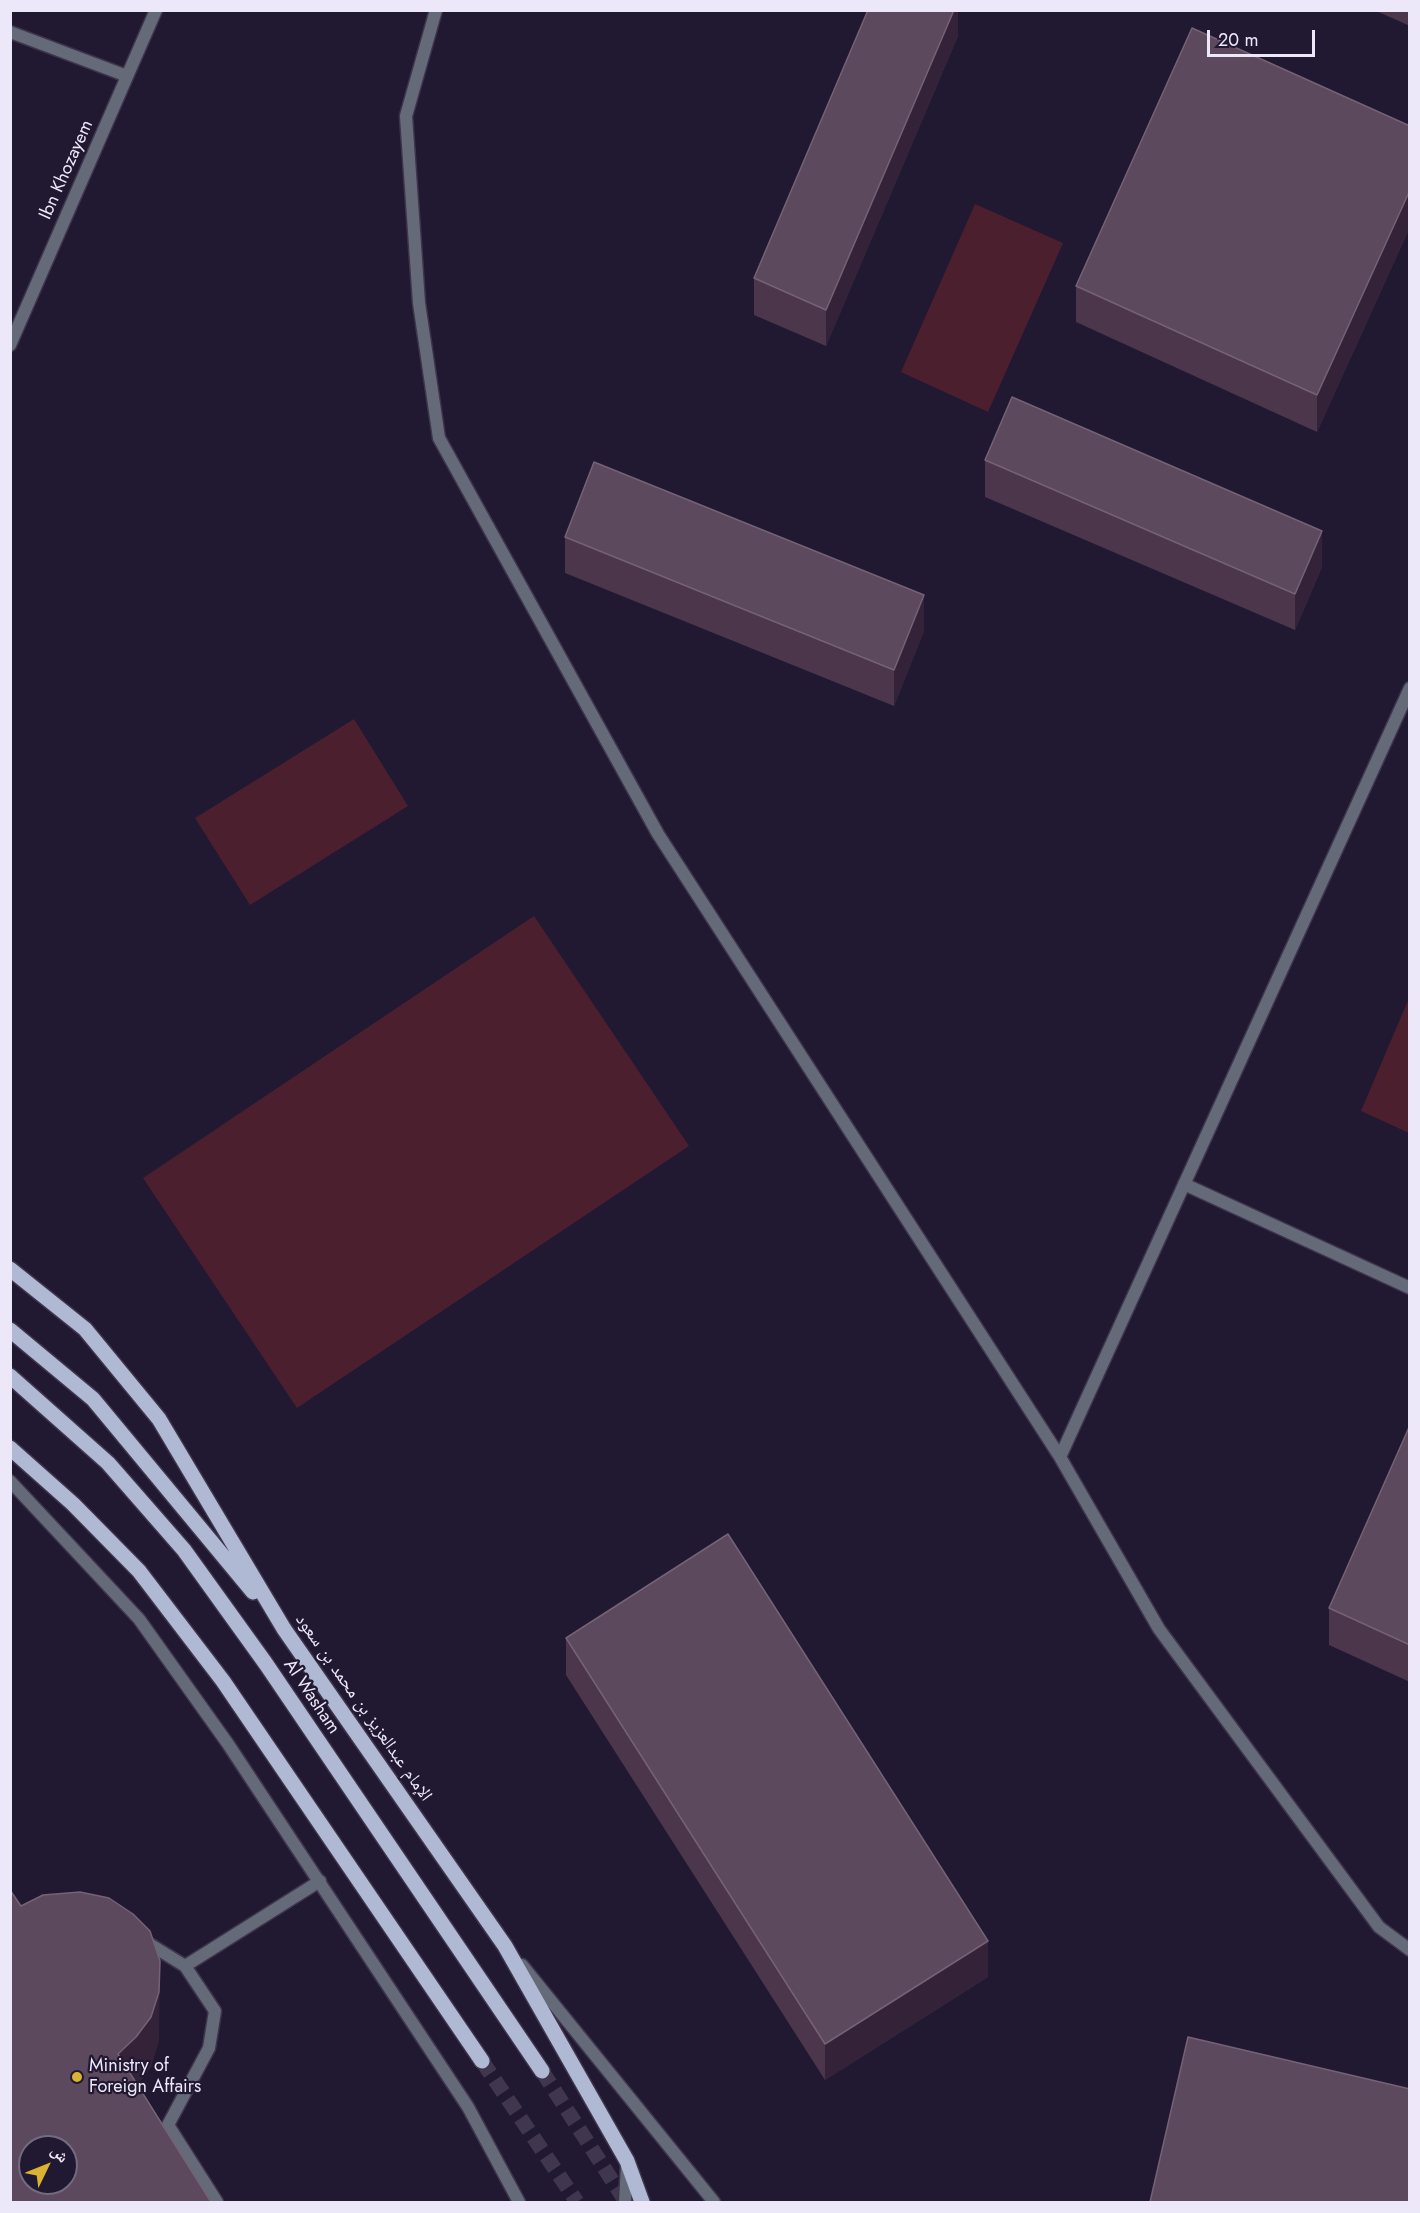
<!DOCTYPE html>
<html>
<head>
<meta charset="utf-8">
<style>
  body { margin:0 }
  #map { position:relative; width:1420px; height:2213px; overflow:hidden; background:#211831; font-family:Jost,"Noto Naskh Arabic",sans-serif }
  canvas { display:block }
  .frame { position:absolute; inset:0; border:12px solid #ede8f9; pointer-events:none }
  .north { position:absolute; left:18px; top:2135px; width:60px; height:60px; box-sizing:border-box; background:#211831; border:2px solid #736b81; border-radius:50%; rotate:47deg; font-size:16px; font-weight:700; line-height:24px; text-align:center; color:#ede8f9 }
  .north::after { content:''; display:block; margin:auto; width:21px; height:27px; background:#dab333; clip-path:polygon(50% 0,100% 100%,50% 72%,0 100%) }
  .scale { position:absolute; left:1207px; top:30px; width:108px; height:27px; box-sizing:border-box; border:3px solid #ede8f9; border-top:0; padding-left:8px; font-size:18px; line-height:21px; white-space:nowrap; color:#ede8f9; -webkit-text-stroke:4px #211831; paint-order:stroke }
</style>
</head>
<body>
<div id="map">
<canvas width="1420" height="2213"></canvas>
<div class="frame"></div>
<div class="north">ش</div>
<div class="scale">20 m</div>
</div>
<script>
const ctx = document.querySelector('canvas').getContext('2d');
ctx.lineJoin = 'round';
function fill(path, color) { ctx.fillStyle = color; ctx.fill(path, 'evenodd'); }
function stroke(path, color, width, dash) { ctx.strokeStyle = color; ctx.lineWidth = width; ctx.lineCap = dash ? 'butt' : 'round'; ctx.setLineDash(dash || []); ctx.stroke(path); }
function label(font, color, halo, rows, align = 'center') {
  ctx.font = font + ' Jost,"Noto Naskh Arabic",sans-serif'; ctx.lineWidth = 4.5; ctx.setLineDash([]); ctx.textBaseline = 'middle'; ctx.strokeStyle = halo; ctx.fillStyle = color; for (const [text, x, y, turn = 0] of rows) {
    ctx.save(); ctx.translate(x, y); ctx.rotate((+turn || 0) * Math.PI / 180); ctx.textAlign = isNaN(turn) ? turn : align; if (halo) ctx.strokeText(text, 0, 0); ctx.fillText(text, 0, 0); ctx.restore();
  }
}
fill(new Path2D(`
  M975,204l88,39 -75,169 -87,-40z
  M354,719l54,87 -158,99 -55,-87z
  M534,916l155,230 -392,262 -154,-230z
  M1409,998v135l-48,-22z`), '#4c1f2f');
stroke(new Path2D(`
  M482,2061l95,141
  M542,2071l84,131`), '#40374f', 15, [15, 8]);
const lane = new Path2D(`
  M143,1940l42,26 30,45 -6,37 -41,77 49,77
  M522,1965l192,237
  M185,1966l135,-85`);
const street = new Path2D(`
  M436,10l-30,106 13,187 20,135 219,396 402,623 99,172 220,298 31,23
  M10,32l117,44
  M10,345l146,-335
  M1184,1184l226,104
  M1060,1457l350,-769
  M10,1481l129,138 89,125 240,363 51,95
  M625,2202l2,-37`);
const primary = new Path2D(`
  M10,1269l75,60 74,90 125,210 221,317 122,215 15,41
  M10,1330l83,69 160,193
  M10,1376l98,87 76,87 82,114 276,407
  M10,1448l63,56 66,67 84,110 259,380`);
stroke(lane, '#3e354d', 15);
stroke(street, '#3e354d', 15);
stroke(primary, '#3e354d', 18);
stroke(lane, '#656a78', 12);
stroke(street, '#656a78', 12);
stroke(primary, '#afb9d4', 15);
fill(new Path2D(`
  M958,10v26l-132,310 -72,-31v-37z
  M1374,10h36v16z
  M1410,126v101l-93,205 -241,-110v-36z
  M985,460l337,107 -27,63 -310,-133z
  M565,537l359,94 -30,75 -329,-133z
  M1410,1425v257l-81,-37v-37z
  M566,1638l422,339 -163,103 -259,-405z`), '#4c364b');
fill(new Path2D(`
  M954,10h4v26l-132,310v-36z
  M1410,190v37l-93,205v-37z
  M1322,531v36l-27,63v-36z
  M924,595v36l-30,75v-36z
  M988,1941v36l-163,103v-36z
  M160,1961l-1,81 -8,25 -15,20 -18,-33z`), '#342239');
const building = new Path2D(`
  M868,10h86l-128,300 -72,-32z
  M1192,28l218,98v64l-93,205 -241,-109z
  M1012,397l310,134 -27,63 -310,-134z
  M594,462l330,133 -30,75 -329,-133z
  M1410,1425v220l-81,-37z
  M728,1534l260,407 -163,103 -259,-406z
  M10,1890l11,16 22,-11 37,-3 29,6 24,16 17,17 10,30 -1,31 -8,25 -15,20 -18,17 93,148h-201zM30,2147h36v36h-36z
  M1188,2037l222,52v113h-260z`);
fill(building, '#5d495e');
stroke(building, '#746276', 1.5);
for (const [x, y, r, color] of [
  [77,2077,6,"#dab333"]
]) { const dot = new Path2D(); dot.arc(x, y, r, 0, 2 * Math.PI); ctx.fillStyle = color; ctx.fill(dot); stroke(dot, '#211831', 2); }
label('18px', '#ede8f9', '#211831', [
  ["Ibn Khozayem",67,170,-66],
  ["Al Washam",311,1697,56],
  ["الإمام عبدالعزيز بن محمد بن سعود",363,1708,55]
]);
label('18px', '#ede8f9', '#211831', [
  ["Ministry of",89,2067],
  ["Foreign Affairs",89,2088]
], 'left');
</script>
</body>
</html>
